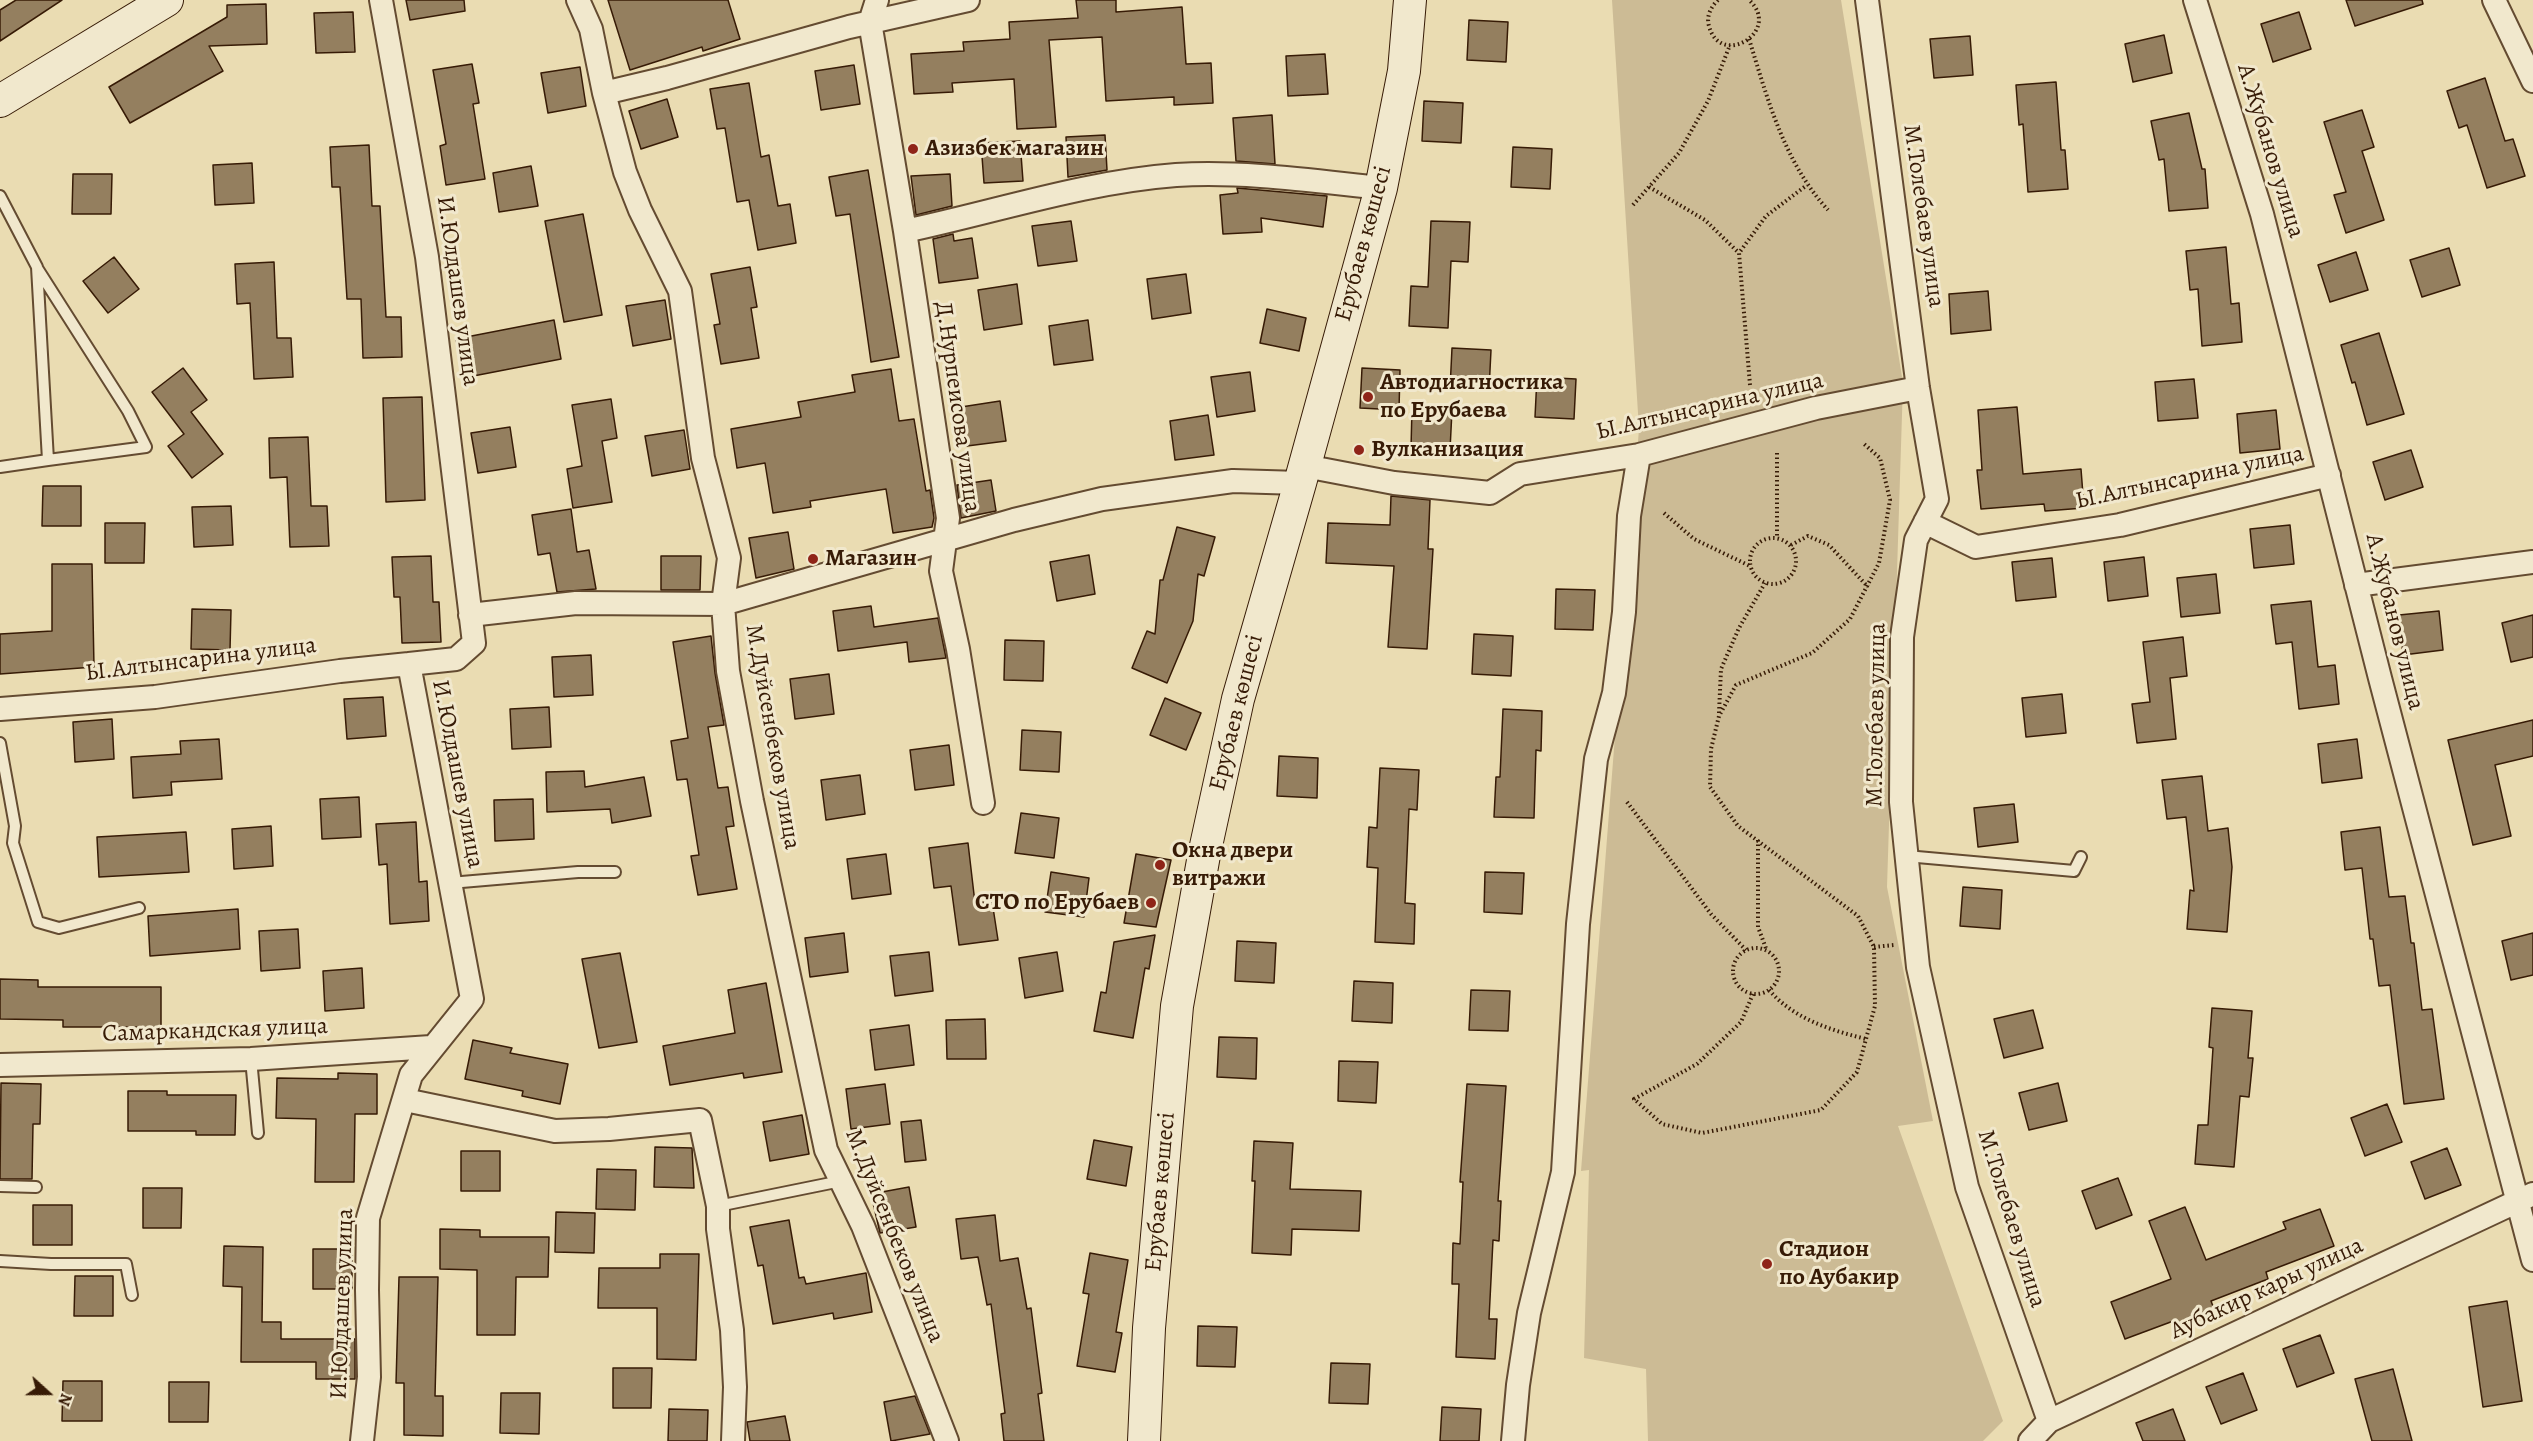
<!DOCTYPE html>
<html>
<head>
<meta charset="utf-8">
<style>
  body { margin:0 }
  #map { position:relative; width:2533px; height:1441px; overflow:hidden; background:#eadcb2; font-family:Alegreya,serif }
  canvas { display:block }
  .north { position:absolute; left:18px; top:1363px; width:60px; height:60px; -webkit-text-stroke:4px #f1e8cd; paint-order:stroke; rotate:111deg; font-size:16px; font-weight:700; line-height:24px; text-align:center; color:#371b06 }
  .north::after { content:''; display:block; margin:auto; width:21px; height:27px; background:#371b06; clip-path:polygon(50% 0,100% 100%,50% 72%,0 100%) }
</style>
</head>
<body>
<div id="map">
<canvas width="2533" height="1441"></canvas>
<div class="north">N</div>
</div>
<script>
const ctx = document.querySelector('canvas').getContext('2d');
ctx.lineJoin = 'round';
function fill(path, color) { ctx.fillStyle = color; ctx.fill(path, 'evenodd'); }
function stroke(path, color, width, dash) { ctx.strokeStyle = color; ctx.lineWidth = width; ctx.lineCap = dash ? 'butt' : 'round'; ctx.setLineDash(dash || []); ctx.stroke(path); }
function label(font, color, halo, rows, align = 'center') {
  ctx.font = font + ' Alegreya,serif'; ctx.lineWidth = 6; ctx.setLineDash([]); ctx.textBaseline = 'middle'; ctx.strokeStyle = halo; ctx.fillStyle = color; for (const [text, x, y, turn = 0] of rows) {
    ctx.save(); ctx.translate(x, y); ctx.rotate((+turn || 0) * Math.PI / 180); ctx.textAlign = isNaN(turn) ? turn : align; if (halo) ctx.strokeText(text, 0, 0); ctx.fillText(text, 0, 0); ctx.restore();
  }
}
fill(new Path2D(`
  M1612,0h229l62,383 -16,504 46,234 -35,5 105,295 -20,20h-335l-2,-72 -62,-11 5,-188 -8,1 58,-742z`), '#ccbb95');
const building = new Path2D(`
  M16,0h46l-62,41v-31z
  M406,0h58l1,11 -55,9z
  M608,0h120l12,39 -37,12 -1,-4 -72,23z
  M1076,0h40v12l66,-5 4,57 25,-1 2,40 -39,2v-8l-68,4 -4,-64 -53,3 7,87 -39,2 -3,-50 -62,4 1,9 -39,2 -3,-40 53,-3 -1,-9 47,-3 -1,-17 69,-4z
  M2346,0h76l1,4 -68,22z
  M266,4l1,40 -58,2 14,25 -93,52 -21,-36 118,-70v-12z
  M353,12l2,40 -39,1 -2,-40z
  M2299,12l12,37 -38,13 -12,-38z
  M1469,20l39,2 -2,40 -39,-2z
  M2164,35l8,38 -39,9 -8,-38z
  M1970,36l3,39 -39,3 -4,-39z
  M1325,54l3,40 -40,2 -2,-40z
  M472,64l7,39 -6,1 12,75 -39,6 -6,-39 6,-2 -13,-74z
  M854,65l6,39 -39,6 -6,-39z
  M580,67l6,39 -38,7 -7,-40z
  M2485,78l20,63 8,-2 12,37 -38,12 -20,-63 -8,3 -12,-37z
  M2056,82l5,68h4l3,39 -40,3 -5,-68 -4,1 -3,-40z
  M749,83l12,74 8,-2 9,51 12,-2 6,39 -38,7 -9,-50 -12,2 -12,-74 -8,1 -7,-40z
  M667,99l11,38 -37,12 -12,-38z
  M1424,101l39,2 -2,40 -39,-2z
  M2362,110l12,37 -12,4 22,69 -38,13 -12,-38 12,-3 -22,-70z
  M2189,113l13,56h3l3,39 -39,3 -5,-52 -5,1 -8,-39z
  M1272,115l3,49 -39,-3 -3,-43z
  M1105,135l2,35 -39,7 -2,-40z
  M1020,141l3,40 -39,2 -3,-40z
  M369,145l3,61h8l6,111h15l1,40 -39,1 -2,-59h-14l-7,-112h-8l-2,-40z
  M1513,147l39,2 -2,40 -39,-2z
  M252,163l2,40 -39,2 -2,-40z
  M531,166l7,40 -39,6 -6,-39z
  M868,170l31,187 -28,5 -21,-148 -14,2 -7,-39z
  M73,174h39l-1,40h-39z
  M950,174l2,32 -36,9 -5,-39z
  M1237,188l90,8 -4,31 -62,-9 1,14 -39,2 -3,-39 18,-2z
  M583,214l19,101 -38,7 -19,-101z
  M1071,221l6,40 -39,5 -6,-40z
  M1431,221l39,1 -2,40 -17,-1 -3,67 -39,-2 2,-40 17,1z
  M953,234l1,7 18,-3 6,40 -39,5 -6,-44z
  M2226,247l5,57 8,-1 3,39 -40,4 -4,-57 -8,1 -4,-39z
  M2449,248l11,37 -38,12 -12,-37z
  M2356,252l12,38 -38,12 -12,-37z
  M114,257l25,32 -31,24 -25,-32z
  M274,262l3,76h14l2,39 -39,2 -4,-76 -13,1 -2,-40z
  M750,267l7,40 -6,1 8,50 -38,6 -7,-39 6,-1 -9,-50z
  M1186,274l5,39 -39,6 -5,-40z
  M1017,284l5,40 -38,6 -6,-40z
  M1988,291l3,39 -40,4 -2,-40z
  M665,300l6,39 -38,7 -7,-40z
  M1267,309l39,9 -7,33 -39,-8z
  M554,320l7,39 -98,19 -7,-39z
  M1088,320l5,40 -39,5 -5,-39z
  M2379,333l25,81 -37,11 -12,-43 -3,1 -11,-38z
  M1452,348l39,2 -2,40 -39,-1z
  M183,368l24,32 -16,12 32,42 -31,24 -24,-32 16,-12 -32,-42z
  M1362,368l38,2 -1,40 -39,-2z
  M891,369l8,52 15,-2 12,72 4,-1 4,28 -2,9 -39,6 -7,-44 -76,12 1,6 -38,6 -8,-50 -28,5 -6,-39 70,-12 -3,-15 57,-10 -3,-17z
  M1250,372l5,39 -38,6 -6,-40z
  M1537,377l39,2 -2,40 -39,-2z
  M2194,379l4,39 -40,3 -3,-39z
  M422,397l3,103 -39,2 -3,-104z
  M611,399l6,39 -15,3 10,61 -39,6 -6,-39 15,-3 -10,-61z
  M1000,401l6,40 -39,5 -6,-39z
  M2017,407l6,67 58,-5 3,39 -39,3 -1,-7 -63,5 -4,-39h5l-4,-60z
  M1412,408l40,2 -2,40 -39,-2z
  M2276,410l4,39 -40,4 -3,-39z
  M1208,415l6,40 -39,5 -5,-39z
  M510,427l6,40 -38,6 -7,-40z
  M684,430l6,39 -38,7 -7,-40z
  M308,437l3,69h16l2,40 -39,1 -3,-70 -17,1 -1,-40z
  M2411,450l12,37 -38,13 -12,-38z
  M991,480l5,31 -35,7 -4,-33z
  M43,486h38v40h-39z
  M1391,496l39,4 -2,49h5l-6,100 -39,-2 6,-81 -68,-3 2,-40 62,2z
  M231,506l2,39 -39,2 -2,-40z
  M571,509l6,43 12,-2 7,39 -39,3 -7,-39 -12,2 -6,-40z
  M105,523h40l-1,40h-39z
  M2290,525l4,39 -40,4 -4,-39z
  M1177,527l38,10 -11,39 -6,-2 -5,47 -26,62 -35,-15 15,-37 8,3 5,-54h3z
  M788,532l6,37 -38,9 -7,-40z
  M1089,555l6,39 -38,7 -7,-39z
  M431,556l2,46h6l2,40 -39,1 -2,-46h-6l-2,-40z
  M661,556h40l-1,34h-39z
  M2144,557l4,39 -40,5 -4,-39z
  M2052,558l4,39 -40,4 -4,-39z
  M52,564h40l2,103 -94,7v-40l52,-3z
  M2216,574l4,39 -39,4 -4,-39z
  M1556,589l39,1 -2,40 -38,-1z
  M2311,601l7,66 17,-2 4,39 -40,5 -7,-67 -16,2 -5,-39z
  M871,606l3,21 64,-9 8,40 -37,4 -2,-20 -69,9 -5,-40z
  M192,609l39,1 -1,40 -39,-1z
  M2439,611l4,39 -40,5 -4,-40z
  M2533,615v42l-22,5 -9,-39z
  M1474,634l39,2 -2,40 -39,-2z
  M711,636l4,37 9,52 -16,2 10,61 10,-1 6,39 -8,1 11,62 -39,6 -7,-39 8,-1 -12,-76 -10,1 -6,-39 17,-3 -15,-96z
  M2183,637l4,39 -17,2 6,61 -39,4 -5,-39 18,-2 -7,-60z
  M1005,640l39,1 -1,40 -39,-1z
  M591,655l2,40 -39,2 -2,-40z
  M829,674l5,40 -39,5 -5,-40z
  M2062,694l4,39 -40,4 -4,-39z
  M383,697l3,39 -39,3 -3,-40z
  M1165,698l36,15 -15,37 -36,-15z
  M549,707l2,40 -39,2 -2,-40z
  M1503,709l39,2 -1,40 -5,-1 -2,68 -40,-1 2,-40h4z
  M112,719l2,40 -39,3 -2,-40z
  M2533,720v36l-38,9 16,71 -38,9 -25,-105z
  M1022,730l39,2 -2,40 -39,-2z
  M219,739l3,40 -51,3 1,13 -39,3 -2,-41 50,-3 -1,-13z
  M2357,739l5,39 -40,5 -4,-39z
  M949,745l5,40 -39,5 -5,-40z
  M1279,756l39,2 -1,40 -40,-2z
  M1380,768l39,2 -2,40 -8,-1 -4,94 10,1 -1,40 -39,-2 3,-74 -11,-1 2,-40 8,1z
  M584,771l1,16 59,-10 7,39 -39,7 -2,-14 -63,3 -1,-40z
  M860,775l5,39 -39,6 -5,-40z
  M2202,776l6,55 20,-3 4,39 -5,65 -40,-3 3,-39 4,1 -8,-74 -19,2 -5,-39z
  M359,797l2,40 -39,2 -2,-40z
  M533,799l1,40 -39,2 -1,-41z
  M2014,804l4,38 -40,5 -4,-39z
  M1021,813l38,5 -5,40 -39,-5z
  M416,822l3,60 8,-1 2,40 -39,3 -3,-60 -8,1 -3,-41z
  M271,826l2,40 -39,3 -2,-40z
  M2380,827l9,70 16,-1 6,47h3l8,67 10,-1 12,90 -40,5 -14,-119 -11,1 -6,-47h-3l-8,-71 -17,2 -4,-38z
  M186,832l3,40 -90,5 -2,-40z
  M968,843l7,60 17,-2 6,39 -39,5 -8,-59 -17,2 -5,-40z
  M886,854l5,40 -39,5 -5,-40z
  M1136,854l35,6 -15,67 -32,-4z
  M1051,872l38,6 -5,39 -39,-5z
  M1485,872l39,1 -2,41 -38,-2z
  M1963,887l39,3 -2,39 -40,-3z
  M238,909l2,40 -90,7 -2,-40z
  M298,929l2,39 -39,3 -2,-40z
  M844,933l4,39 -38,5 -5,-39z
  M2533,933v42l-22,5 -9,-39z
  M1155,935l-6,34 -4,-1 -12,70 -39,-7 7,-39 5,1 8,-51z
  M1237,941l39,2 -2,40 -39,-2z
  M929,952l4,39 -38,5 -5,-40z
  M1057,952l6,39 -38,7 -6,-40z
  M620,953l17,89 -38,6 -17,-89z
  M362,968l2,40 -39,3 -2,-40z
  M0,979l38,1v7h123v40h-98v-7l-63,-1z
  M1354,981l39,2 -1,40 -40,-2z
  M766,983l16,89 -38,6 -1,-5 -73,12 -7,-39 72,-13 -7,-43z
  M1471,990l39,1 -2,40 -39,-1z
  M2212,1008l40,3 -4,47h5l-4,39 -9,-1 -6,71 -39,-3 3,-39h10l5,-77 -4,-1z
  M2033,1010l10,38 -39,10 -10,-39z
  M985,1019l1,40h-39l-1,-39z
  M909,1025l5,40 -39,5 -5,-40z
  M1219,1037l38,1 -1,41 -39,-2z
  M473,1040l39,8 -2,5 58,11 -8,40 -38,-8 1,-5 -58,-12z
  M1339,1061l39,1 -2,41 -38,-2z
  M338,1073l39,1v40h-22l-1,68h-39l1,-63 -40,-1 1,-40 61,1z
  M1,1083l40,1 -1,40h-7l-1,55h-32z
  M2058,1083l9,38 -38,9 -10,-37z
  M885,1084l5,40 -39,5 -5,-40z
  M1467,1084l39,2 -8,115h3l-2,40 -6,-1 -4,79h8l-2,40 -39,-2 3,-73h-7l1,-41 7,1 3,-62h-3z
  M128,1091h39v4h69l-1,40h-39v-4h-68z
  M2387,1104l15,38 -37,14 -14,-38z
  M802,1115l7,39 -39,7 -7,-39z
  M921,1120l5,40 -21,2 -4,-40z
  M1094,1140l38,7 -6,39 -39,-7z
  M1254,1141l39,2 -3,46 71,2 -2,40 -67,-2 -1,26 -39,-2 3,-72h-3z
  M655,1147l37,1 2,40 -40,-1z
  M2447,1148l14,37 -36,14 -14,-37z
  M461,1151h39v40h-39z
  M597,1169l39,1 -1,40 -39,-1z
  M2118,1178l14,37 -36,14 -14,-38z
  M909,1187l7,40 -36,6 -9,-39z
  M143,1188h39l-1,40h-38z
  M33,1205h39v40h-39z
  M2185,1207l21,53 80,-31 -3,-7 37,-13 14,37 -68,26 2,7 -57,22 5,13 -37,13 -3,-7 -51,19 -14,-37 60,-23 -22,-58z
  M556,1212l39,1 -1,40 -39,-1z
  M995,1215l5,46 18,-3 9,51 4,-1 11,85 -4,1 6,47h-40l-3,-27 4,-1 -14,-109 -4,1 -9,-48 -17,2 -5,-40z
  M789,1220l10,58 5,-1 2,7 60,-11 6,39 -38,7 -1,-6 -60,11 -10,-59 -5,1 -8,-39z
  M440,1229l40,1v7h69l-1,40h-32l-1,58h-38v-65l-37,-1z
  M224,1246l39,1 -1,75h19v17h74v40h-39v-17h-75l1,-75 -19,-1z
  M313,1249h39v40h-39z
  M1090,1253l38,7 -12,72 6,1 -7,39 -38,-6 12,-72 -6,-1z
  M660,1254h39l-3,106 -39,-1v-51h-59l1,-40h61z
  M75,1276h38v40h-39z
  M399,1277h39l-3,119h8v40l-39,-1v-52h-8z
  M2507,1301l15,100 -39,6 -14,-100z
  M1198,1326l39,1 -2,40 -38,-1z
  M2320,1335l14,38 -37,14 -14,-38z
  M1331,1363l39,1 -2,40 -39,-1z
  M613,1368h39l-1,40h-38z
  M2393,1369l19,72h-40l-17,-62z
  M2243,1373l14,37 -36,14 -15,-37z
  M63,1381h39v40h-40z
  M169,1382h40l-1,40h-39z
  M501,1393h39l-1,41 -39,-1z
  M915,1396l15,38 -39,7 -7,-39z
  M1442,1407l39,2 -2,32h-39z
  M669,1409l39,1 -1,31h-39z
  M2173,1409l12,32h-42l-7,-18z
  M785,1416l5,25h-40l-3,-19z`);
fill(building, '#947f5f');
stroke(building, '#371b06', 1.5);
const lane = new Path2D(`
  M0,196l37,71 11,193 -48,7
  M37,268l91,143 18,36 -98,13
  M0,743l15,83 -2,17 25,79 21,6 80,-20
  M1906,856l168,15 7,-14
  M450,883l128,-11h37
  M251,1059l7,74
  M0,1186l36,1
  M718,1206l123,-25
  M0,1261l51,3h75l6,31`);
const street = new Path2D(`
  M578,0l13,29 13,64 21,79 15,38 40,81 23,167 26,100 -6,46 5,67 24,130 74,349 37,76 84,215
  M877,0l-7,22 35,209 43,287 -7,53 17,78 25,154
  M1867,0l51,388 19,111 -21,41 -14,97 -1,165 17,165 49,220 82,234
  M2195,0l67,214 118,464 153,582
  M2494,0l39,81
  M604,93l63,-15 182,-51 119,-27
  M905,231c90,-19 179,-49 271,-56 69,-4 137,6 205,13
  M1305,466l89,17 96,10 30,-19 119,-19 177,-47 102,-20
  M1925,522l51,25 144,-22 209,-50
  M2356,585l177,-23
  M470,615l106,-12 147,1 291,-84 88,-21 131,-18 67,2
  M0,709l155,-12 185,-26 69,-7
  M0,1065l251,-6 180,-12
  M405,1100l150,31 54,-2 91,-9 18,86v23l14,101 3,57 -2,54
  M362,1441l7,-64 -2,-87 1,-72 43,-143 61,-76 -63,-335 47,-5 18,-16 -47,-386 -46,-257
  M1513,1441l5,-56 11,-72 34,-141 15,-248 18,-165 18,-66 10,-81 5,-96 10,-61
  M2030,1441l19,-20 484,-227`);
const secondary = new Path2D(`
  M0,101l167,-101
  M1144,1441l5,-113 28,-322 27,-151 34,-156 62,-216 81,-295 23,-117 6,-71`);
stroke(lane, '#644b31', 14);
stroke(street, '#644b31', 26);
stroke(secondary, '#371b06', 34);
stroke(new Path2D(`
  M1718,0c-7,7 -12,16 -9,26 11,43 74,5 40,-26
  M1749,39c19,61 35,123 79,171
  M1649,187l56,33 34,33
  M1633,205l46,-52 29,-52 22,-56
  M1750,385l-11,-132 27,-37 41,-31
  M1777,453v84
  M1664,513l30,26 56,27
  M1750 561a23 23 0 1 1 46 0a23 23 0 1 1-46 0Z
  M1791,545l17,-9 21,9 39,42
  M1719,713l2,-44 18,-41 26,-45
  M1627,802l84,112 35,36
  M1758,840v87l9,24
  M1874,947l20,-2
  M1733 971a23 23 0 1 1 46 0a23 23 0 1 1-46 0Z
  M1769,990c25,29 61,40 97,49
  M1753,994l-12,28 -44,42 -63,35 28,25 40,9 119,-23 36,-38 18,-66 -1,-59 -16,-31 -120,-90 -28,-39 1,-38 8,-33 17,-31 76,-32 38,-34 29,-56 11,-63 -10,-42 -16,-14`), '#371b06', 4, [1.5, 3]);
stroke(lane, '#f1e8cd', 10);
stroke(street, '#f1e8cd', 22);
stroke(secondary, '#f1e8cd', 32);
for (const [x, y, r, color] of [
  [913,149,6,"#8f2418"],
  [1368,397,6,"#8f2418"],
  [1359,450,6,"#8f2418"],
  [813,559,6,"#8f2418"],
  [1160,865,6,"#8f2418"],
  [1151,903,6,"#8f2418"],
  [1767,1264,6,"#8f2418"]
]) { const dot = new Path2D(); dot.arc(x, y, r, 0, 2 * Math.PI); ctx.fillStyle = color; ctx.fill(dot); stroke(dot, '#f1e8cd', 2); }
label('bold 24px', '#371b06', '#f1e8cd', [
  ["Азизбек магазин",925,149],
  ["Автодиагностика",1380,383],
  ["по Ерубаева",1380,411],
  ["Вулканизация",1371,450],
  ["Магазин",825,559],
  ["Окна двери",1172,851],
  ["витражи",1172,879],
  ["СТО по Ерубаев",1139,903,"right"],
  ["Стадион",1779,1250],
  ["по Аубакир",1779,1278]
], 'left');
label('24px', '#371b06', '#f1e8cd', [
  ["А.Жубанов улица",2270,151,73],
  ["М.Толебаев улица",1923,216,82],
  ["Ерубаев көшесі",1364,244,-75],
  ["И.Юлдашев улица",457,291,82],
  ["Д.Нурпеисова улица",957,407,82],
  ["Ы.Алтынсарина улица",1710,407,-13],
  ["Ы.Алтынсарина улица",2190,478,-12],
  ["А.Жубанов улица",2394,622,76],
  ["Ы.Алтынсарина улица",201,660,-7],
  ["Ерубаев көшесі",1237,713,-76],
  ["М.Толебаев улица",1877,715,-89],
  ["М.Дуйсенбеков улица",772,737,80],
  ["И.Юлдашев улица",457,774,79],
  ["Самаркандская улица",215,1031,-2],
  ["Ерубаев көшесі",1161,1192,-85],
  ["М.Толебаев улица",2011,1219,73],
  ["М.Дуйсенбеков улица",894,1236,68],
  ["Аубакир кары улица",2267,1289,-25],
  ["И.Юлдашев улица",343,1304,-88]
]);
</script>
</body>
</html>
